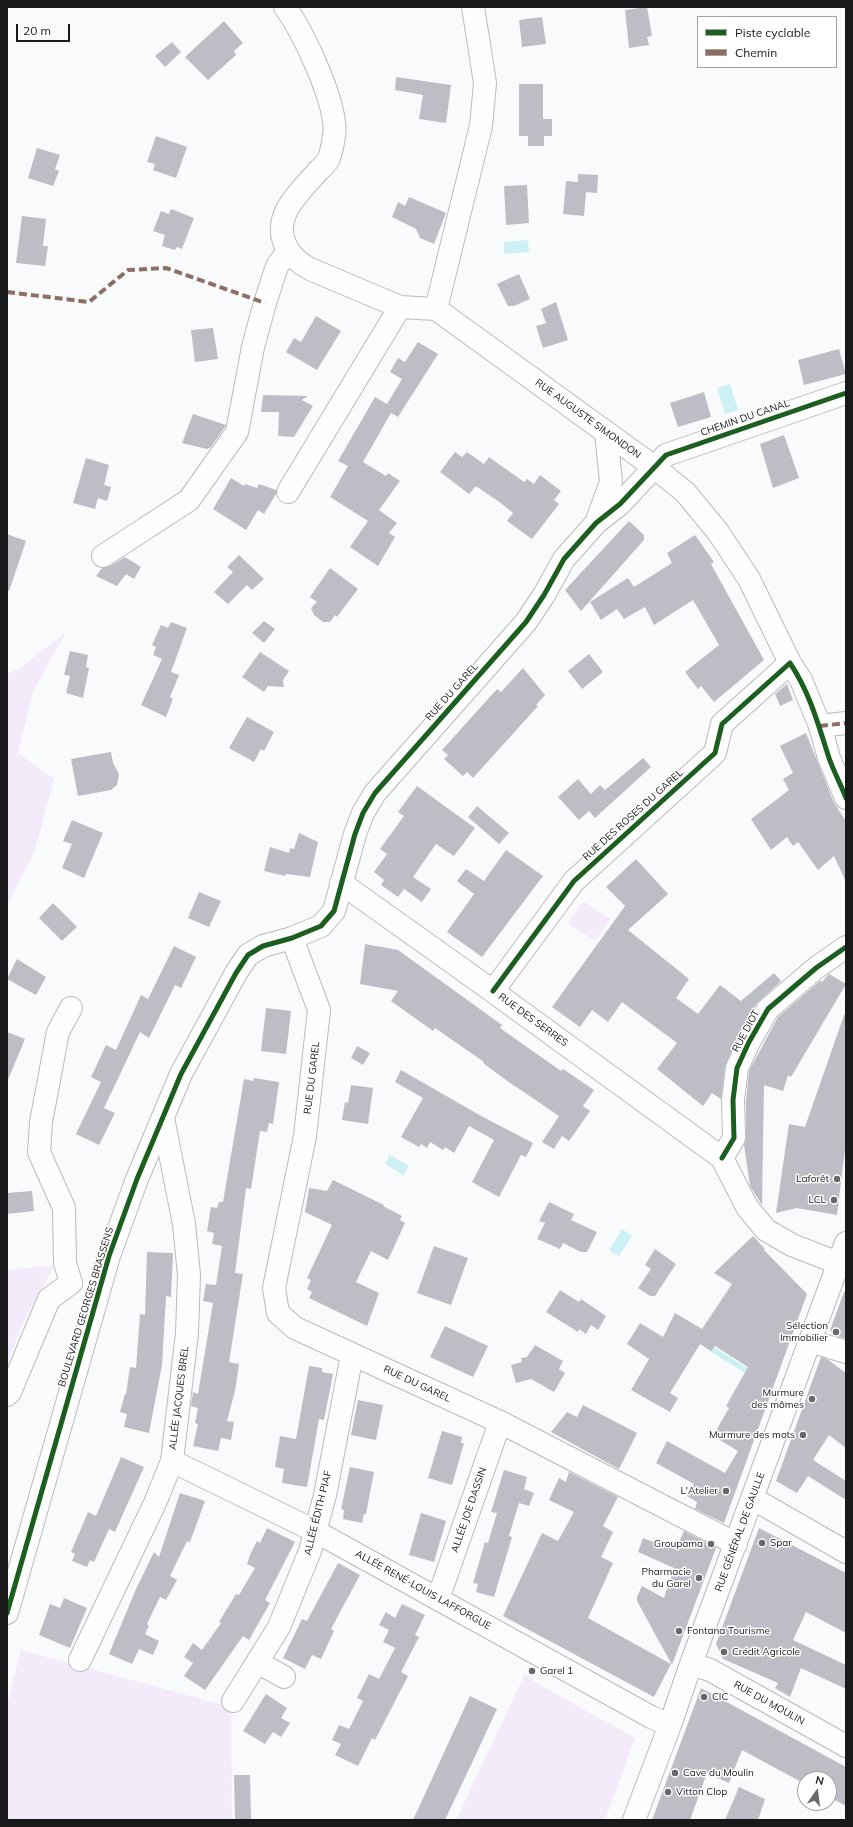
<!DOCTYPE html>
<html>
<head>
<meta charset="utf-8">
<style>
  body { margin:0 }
  #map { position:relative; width:853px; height:1827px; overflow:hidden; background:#f8fafc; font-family:Mulish,sans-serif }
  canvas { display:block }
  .frame { position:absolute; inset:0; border:8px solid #18191b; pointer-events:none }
  .legend { position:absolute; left:697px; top:16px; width:140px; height:52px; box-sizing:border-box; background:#fff; border:1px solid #a3a3a4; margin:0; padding:5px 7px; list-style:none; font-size:12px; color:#18191b }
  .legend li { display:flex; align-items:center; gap:8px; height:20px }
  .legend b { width:20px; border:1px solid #a3a3a4 }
  .north { position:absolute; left:797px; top:1771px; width:40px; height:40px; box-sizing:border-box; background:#fff; border:1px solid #a3a3a4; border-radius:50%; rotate:14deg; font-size:11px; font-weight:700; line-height:16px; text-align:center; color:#18191b }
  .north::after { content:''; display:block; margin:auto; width:14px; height:18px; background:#66686a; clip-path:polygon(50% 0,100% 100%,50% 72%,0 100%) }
  .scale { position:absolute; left:16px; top:24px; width:54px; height:18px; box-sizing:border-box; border:2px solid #18191b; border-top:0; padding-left:5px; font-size:12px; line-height:14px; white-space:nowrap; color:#18191b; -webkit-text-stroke:3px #fff; paint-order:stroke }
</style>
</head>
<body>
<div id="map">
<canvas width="853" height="1827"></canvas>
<div class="frame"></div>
<ul class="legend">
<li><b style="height:5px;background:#1b5e20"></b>Piste cyclable</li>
<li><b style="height:5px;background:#8d6e63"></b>Chemin</li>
</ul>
<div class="north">N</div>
<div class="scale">20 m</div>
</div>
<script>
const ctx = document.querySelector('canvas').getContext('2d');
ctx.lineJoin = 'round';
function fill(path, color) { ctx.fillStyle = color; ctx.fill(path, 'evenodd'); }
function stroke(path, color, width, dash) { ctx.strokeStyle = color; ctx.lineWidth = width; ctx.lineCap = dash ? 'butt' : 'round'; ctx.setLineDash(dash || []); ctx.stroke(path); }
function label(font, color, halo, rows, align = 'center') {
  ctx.font = font + ' Mulish,sans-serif'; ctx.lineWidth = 3; ctx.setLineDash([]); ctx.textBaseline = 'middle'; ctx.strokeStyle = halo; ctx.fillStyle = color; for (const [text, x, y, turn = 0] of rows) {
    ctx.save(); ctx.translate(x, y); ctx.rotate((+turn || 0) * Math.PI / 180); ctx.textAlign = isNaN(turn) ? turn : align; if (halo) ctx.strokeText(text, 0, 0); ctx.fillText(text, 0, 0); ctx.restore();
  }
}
fill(new Path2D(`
  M66,632l-33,59 -15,62 36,26 -20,74 -27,52v-231l13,-6z
  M583,901l27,18 -15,22 -27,-18z
  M55,1265l-30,53 -18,45v-93z
  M21,1650l210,57 1,113h-225v-115z
  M525,1674l9,4 -1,3 102,57 -30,82h-149z`), '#f3eafa');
fill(new Path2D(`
  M528,240l1,12 -25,2v-12z
  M730,384l8,26 -13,4 -8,-26z
  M390,1155l19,11 -6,9 -18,-11z
  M622,1229l10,7 -13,20 -10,-6z`), '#cdf0f5');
stroke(new Path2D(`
  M713,1350l39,24`), '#cdf0f5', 5.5);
fill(new Path2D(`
  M647,7l5,29 -5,1 2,8 -20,3 -4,-38z
  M542,17l4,27 -24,3 -3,-27z
  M224,21l19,22 -9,8 2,4 -28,25 -23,-23z
  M172,42l9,10 -16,15 -10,-11z
  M396,77l55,8 -5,38 -27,-4 4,-24 -28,-5z
  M519,84h24v35h9v17h-8v10h-16v-10h-9z
  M156,136l31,11 -11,31 -23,-8 2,-6 -8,-2z
  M37,148l23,7 -5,14 4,2 -6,15 -25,-8z
  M578,174l20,1 -1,18 -11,-1 -2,24 -21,-2 3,-33 12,1z
  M527,185l2,38 -23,2 -2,-39z
  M409,197l37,16 -12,31 -14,-6 -4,-9 -24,-12 6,-15 7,4z
  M171,209l23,9 -12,31 -5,-2 -2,3 -13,-4 3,-11 -12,-4 8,-20 8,3z
  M22,216l24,3 -3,27h5l-3,20 -29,-3z
  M519,274l11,25 -16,7h-6l-11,-22z
  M556,302l12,38 -25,8 -7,-22 10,-3 -5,-14z
  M316,316l25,15 -24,39 -31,-18 8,-14 7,4z
  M213,328l5,31 -23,3 -4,-32z
  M418,342l20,12 -40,63 -7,-4 -28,49 23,14 2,-3 12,8 -21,29 18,13 -8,10 6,4 -17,29 -28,-19 18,-26 -38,-24 18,-31 -10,-5 37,-64 12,7 15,-25 -12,-7 8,-14 7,4z
  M839,349l7,25 -42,11 -6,-25z
  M704,392l7,25 -33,10 -8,-24z
  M263,395l45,1 -6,4 11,6 -19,31 -16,-1 1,-24h-18z
  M193,414l33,11 -15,22 -4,2 -25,-6z
  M784,435l15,43 -26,10 -13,-44z
  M455,452l7,5 5,-5 17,12 5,-7 35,25 3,-3 7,5 6,-9 21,16 -7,9 5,4 -27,35 -25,-18 6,-8 -11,-9 -26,-18 -7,8 -29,-22z
  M86,458l23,7 -5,20 7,2 -4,14 -9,-3 -3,11 -22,-6z
  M231,478l13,8 1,-2 12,4 2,-4 17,6v4l-12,20 -6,-4 -12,20 -33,-21z
  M629,521l15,14v5l-63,71 -16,-21z
  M7,534l19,7 -17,50 -2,-1z
  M695,535l19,27 -3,2 53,96 -50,42 -13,-16 -3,3 -13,-17 34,-27 -26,-45 -39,25 -9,-18 -21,12 -7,-10 -16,11 -11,-18 38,-24 6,9 38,-24 -5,-10z
  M239,555l25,24 -12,11 -5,-5 -19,19 -14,-12 19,-20 -6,-5z
  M125,557l16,10 -7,12 -8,-5 -9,12 -21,-10 6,-8 8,-2z
  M330,568l28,21 -21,28 -2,-2 -5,7h-7l-9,-7 -3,-7 6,-6 -7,-5z
  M264,621l11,8 -11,14 -12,-10z
  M171,622l16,6 -16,44 8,3 -9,22 3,2 -7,18 -25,-12 21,-46 -9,-4 3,-8 -4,-2 9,-20 7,3z
  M70,651l18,4 -2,12 3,1 -6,30 -17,-5 4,-17 -6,-1z
  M260,652l29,19 -6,9 1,7 -16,-1 -4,6 -22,-15z
  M589,654l14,18 -21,17 -14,-18z
  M523,668l22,27 -9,10 2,1 -65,72 -6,-6 -4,4 -19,-17 4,-4 -6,-5 55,-61 4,3z
  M787,684l6,16 -13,6 -5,-12z
  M247,717l27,15 -10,19 -3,-2 -7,13 -25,-14z
  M806,733l28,70 12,18v61l-12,-26 -16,14 -20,-28 -5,4 -6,-9 -16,13 -20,-31 38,-29 -6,-11 10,-6 -13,-27z
  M111,752l2,11 6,11 -2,11 -6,5 -33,6 -7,-37z
  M643,758l8,9 -56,51 -6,-7 -10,9 -21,-23 20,-18 13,15 9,-9 5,5z
  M417,786l58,42 -21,28 -18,-12 -23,33 18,12 -9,13 -18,-13 -6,8 -17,-12 3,-5 -10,-8 13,-18 -7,-5 24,-33 -6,-4z
  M477,806l32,27 -10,11 -31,-27z
  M72,820l31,13 -19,45 -22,-10 10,-24 -9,-3z
  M299,833l19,9 -8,35 -24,-3 -1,2 -21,-5 6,-24 19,6 1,-5 4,1z
  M506,850l37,26 -61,81 -35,-25 27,-38 -17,-13 9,-12 18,12z
  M636,859l32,35 -40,36 61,49 -13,19 22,16 22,-29 21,16 33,-28 7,8 -24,22 -19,33 -13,30 -4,33 -9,-6 -9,13 -46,-37 20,-26 -55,-41 -14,20 -16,-12 -12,17 -28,-20 73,-101 -19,-19z
  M199,892l22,9 -12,26 -21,-9z
  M53,903l24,24 -15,14 -23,-23z
  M365,944l33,6 104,75 -2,3 61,43 2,-2 31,21 -11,16 7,5 -21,30 -7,-5 -8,13 -12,-7 17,-26 -53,-36 -23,-17 1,-1 -49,-34 -2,3 -42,-30 7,-10 -38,-7z
  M174,946l22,11 -15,31 -6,-3 -26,53 -9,-6 -36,76 11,5 -16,32 -23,-11 25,-52 -10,-5 15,-32 10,5 25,-55 7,4z
  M17,959l29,18 -10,18 -29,-16z
  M829,974l17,10 -55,93 -3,-2 -5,16 -19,-6 -2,120 -12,-19 -6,-41 2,-7v-37l3,-30 29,-54 42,-36 2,1z
  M266,1008l25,3 -5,43 -25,-3z
  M844,1015h2v126l-9,74 -40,-7 -21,5 13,-89 16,3z
  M7,1032l18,7 -18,43z
  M357,1046l13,7 -7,12 -12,-7z
  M401,1070l82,47 50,26 -7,14 -5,-2 -22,42 -27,-15 22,-42 -25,-14 -15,27 -9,-6 -2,3 -13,-8 -3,6 -6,-4 -2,3 -18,-10 22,-39 -28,-16z
  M254,1078l25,4 -6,42 -4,-1 -2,9 -7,-1 -9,58 -5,-1 -11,85 8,1 -14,88 10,2 -4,27 -8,30 7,1 -3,18 -10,-2 -3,13 -25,-5 5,-22 -3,-1 3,-15 -7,-2 2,-14 5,2 15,-91 -10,-2 3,-17 10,1 6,-39 -10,-2 2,-11 -7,-2 4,-24 6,1 2,-6h4l21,-123 9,2z
  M351,1085l22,3 -5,36 -26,-4 3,-18 3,1z
  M333,1180l51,25 -1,1 19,10 -2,4 5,3 -17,37 -17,-9 -15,31 23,11 -12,33 -58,-28 3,-6 -5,-3 4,-9 -4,-2 25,-53 -27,-13 4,-24 18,3z
  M32,1191l2,20 -27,3v-21z
  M549,1202l25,12 -3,6 26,12 -10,20h-6l-18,-9 -3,6 -23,-10 8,-16 -6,-2z
  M753,1236l12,13 -1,1 43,44 -83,229 -29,-14 2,-7 -10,-6 7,-12 -38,-21 11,-22 58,32 13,-22 -25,-15 16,-28 -3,-2 22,-39 -33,-21 -4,5 -11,-7 -30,49 8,5 -8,14 -39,-22 18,-31 -22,-15 13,-21 23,14 12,-24 27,16 30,-45 -18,-11z
  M434,1246l34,12 -17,47 -34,-12z
  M655,1249l21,15 -21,32h-5l-12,-8 13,-19 -6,-4z
  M147,1252l26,1 -2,44 -5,-1 -4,69 -13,68 -25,-6 3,-13 -7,-2 5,-18h1l4,-27 6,1 4,-54 5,1z
  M560,1290l19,12 2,-3 25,17 -8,14 -7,-5 -5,9 -7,-5 -1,3 -32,-20z
  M844,1292h2v47l-13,-4 -3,-5z
  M445,1326l43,20 -15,31 -43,-20z
  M535,1345l28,16 -4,8 6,4 -11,19 -23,-13 -15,4 -5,-18 11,-3 -1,-4 6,-1z
  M821,1357l6,2 19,14v75l-17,-13 -16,25 33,21v19l-38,-24 -11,17 -21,-12z
  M309,1366l13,2v4l11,2 -9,46 -5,-1 -12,68 -25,-4 2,-14 -9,-2 5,-31 16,3z
  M358,1400l25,5 -7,35 -25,-5z
  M583,1405l54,28 -18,36 -68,-37 16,-20 10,5z
  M442,1431l20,6 -1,6h3l-12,42 -24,-7z
  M121,1457l23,10 -29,65 -6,-3 -15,33 -4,-2 -3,7 -15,-6 3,-7 -4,-2 17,-40 8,4z
  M350,1467l24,5 -8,42h-2l-2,9 -19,-4 1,-9 -3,-1z
  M504,1470l23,7 -3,12 10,4 -5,13 -10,-3 -10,33 3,1 -18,60 -18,-5 2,-8 -5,-1 12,-41 3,1 9,-30 -6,-1z
  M569,1472l49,25 -15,29 10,6 -12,25 12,6 -25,55 83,46 -17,33 -151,-81 39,-83 16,8 16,-29 -25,-12 10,-22 7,4z
  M180,1493l25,8 -15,41 -3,-1 -17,35 7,4 -11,20 -6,-3 -13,27 2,2 -4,8 14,7 -6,14 -14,-6 -7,15 -23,-10 27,-65 18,-37 5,5z
  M421,1513l25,8 -12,41 -25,-7z
  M267,1528l28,14 -30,58 5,3 -21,37 -6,-4 -38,54 -21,-14 9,-13 -9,-6 9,-14 9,7 19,-27 -2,-1 17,-28 3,1 16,-27 -8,-4 3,-9 7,-14 3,2z
  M759,1528l87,45v60l-40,-21 -13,28 53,25v24l-45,-21 -11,29 -15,-9 3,-5 -55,-24 -7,-15z
  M684,1531l32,17 -44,117 -35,-64v-4l5,-11 22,12 10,-30 -36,-16 5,-14 10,4 1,-3 22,10z
  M338,1563l22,12 -29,54 3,2 -13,28 -9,-4 -7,14 -22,-11 19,-39 5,2z
  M64,1598l23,10 -17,40 -31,-13 11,-31 10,4z
  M402,1604l23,11 -10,20 4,2 -18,35 7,4 -33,64 -3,-2 -14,28 -23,-11 6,-11 -9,-4 7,-15 10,4 14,-28 -6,-3 12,-24 10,5 16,-31 -12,-6 6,-12 -10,-5 7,-13 9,6z
  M701,1688l145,79v39l-17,-9v-18h-24v5l-63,-34 -13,33 -22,-10 -17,47h-38z
  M266,1694l21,14 -6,10 9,5 -9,14 -8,-5 -8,12 -22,-13z
  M470,1696l27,13 -19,41 -33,70h-32z
  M234,1775h16l1,45h-16z
  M739,1787l26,12 -7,21h-33z`), '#bdbec5');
const minor = new Path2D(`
  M285,7c18,25 54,99 49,129 -1,7 -3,18 -6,24 -2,4 -7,8 -10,11 -17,20 -46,44 -33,73 6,12 13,19 25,25l90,38 36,2 218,158 31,25 33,40 31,47 41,84 11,17 19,46 9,32 17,40
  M436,309l45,-183 4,-43 -12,-76
  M288,492l112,-185
  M596,523l15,-41 -5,-50
  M103,556l86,-56 48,-68 16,-85 12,-44 12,-37 11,-15
  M820,726l26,-3
  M341,883l139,99 242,176 25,49 19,23 26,15 46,18
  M292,938l27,72 -14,126 -31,152 4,25 17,15 205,94 236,122
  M493,991l81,-110 141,-128 7,-29 68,-61
  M722,1158l12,-20 -1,-38 4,-32 12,-26 19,-33 48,-41 30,-21
  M810,1341l36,11
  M7,1395l3,-3 39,-93 22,-16 -6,-20 -1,-55 -25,-56 2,-30 17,-90 13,-24
  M172,1461l143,70 336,186 19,8
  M752,1498l94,54
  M438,1599l62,-177
  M7,1613l102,-357 28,-77 44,-105 55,-101 12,-18 15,-9 29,-8 29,-12 13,-15 21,-77 8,-21 12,-20 151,-171 18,-27 20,-36 32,-36 24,-19 46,-49 180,-62
  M80,1660l75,-157 17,-42 15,-128 2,-58 -5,-51 -21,-106
  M257,1662l27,15
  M691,1664l19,6 136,76
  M233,1701l46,-74 31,-76 15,-56 27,-140
  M634,1820l36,-95 21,-61 155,-421`);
stroke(minor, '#b9babc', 24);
stroke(minor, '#fefeff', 22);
stroke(new Path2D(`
  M7,292l82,10 39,-32 38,-2 99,35
  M820,726l26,-3`), '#8d6e63', 4, [8, 4]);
stroke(new Path2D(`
  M493,991l81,-110 141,-128 7,-29 68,-61c20,30 28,61 39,95 5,14 12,27 17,40
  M722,1158l12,-20 -1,-38 4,-32 12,-26 19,-33 48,-41 30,-21
  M7,1613l102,-357 28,-77 44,-105 55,-101 12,-18 15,-9 29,-8 29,-12 13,-15 21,-77 8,-21 12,-20 151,-171 18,-27 20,-36 32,-36 24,-19 46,-49 180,-62`), '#1b5e20', 5);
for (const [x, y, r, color] of [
  [837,1179,4,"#66686a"],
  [834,1200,4,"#66686a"],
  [836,1332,4,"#66686a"],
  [812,1399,4,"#66686a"],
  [803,1435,4,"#66686a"],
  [726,1491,4,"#66686a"],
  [762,1543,4,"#66686a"],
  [711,1544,4,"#66686a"],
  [699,1578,4,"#66686a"],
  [679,1631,4,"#66686a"],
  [724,1652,4,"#66686a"],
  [532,1671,4,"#66686a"],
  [704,1697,4,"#66686a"],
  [675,1773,4,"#66686a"],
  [668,1792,4,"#66686a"]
]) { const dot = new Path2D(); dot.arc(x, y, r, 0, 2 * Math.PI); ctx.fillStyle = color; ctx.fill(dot); stroke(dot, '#fff', 1.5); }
label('10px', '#18191b', '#fff', [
  ["CHEMIN DU CANAL",745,418,-19],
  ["RUE AUGUSTE SIMONDON",588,419,36],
  ["RUE DU GAREL",452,692,-48],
  ["RUE DES ROSES DU GAREL",633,815,-42],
  ["RUE DES SERRES",533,1020,36],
  ["RUE DIOT",746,1031,-62],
  ["RUE DU GAREL",312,1078,-83],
  ["BOULEVARD GEORGES BRASSENS",86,1307,-73],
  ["RUE DU GAREL",417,1384,25],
  ["ALLÉE JACQUES BREL",179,1398,-83],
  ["ALLÉE JOE DASSIN",469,1510,-71],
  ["ALLÉE ÉDITH PIAF",318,1513,-76],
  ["RUE GÉNÉRAL DE GAULLE",740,1532,-70],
  ["ALLÉE RENÉ-LOUIS LAFFORGUE",423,1590,29],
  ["RUE DU MOULIN",769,1703,29]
]);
label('10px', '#18191b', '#fff', [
  ["Laforêt",829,1179],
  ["LCL",826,1200],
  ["Sélection",828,1326],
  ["Immobilier",828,1338],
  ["Murmure",804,1393],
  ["des mômes",804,1405],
  ["Murmure des mots",795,1435],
  ["L'Atelier",718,1491],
  ["Spar",770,1543,"left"],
  ["Groupama",703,1544],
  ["Pharmacie",691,1572],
  ["du Garel",691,1584],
  ["Fontana Tourisme",687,1631,"left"],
  ["Crédit Agricole",732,1652,"left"],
  ["Garel 1",540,1671,"left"],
  ["CIC",712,1697,"left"],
  ["Cave du Moulin",683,1773,"left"],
  ["Vitton Clop",676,1792,"left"]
], 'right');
</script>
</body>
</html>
